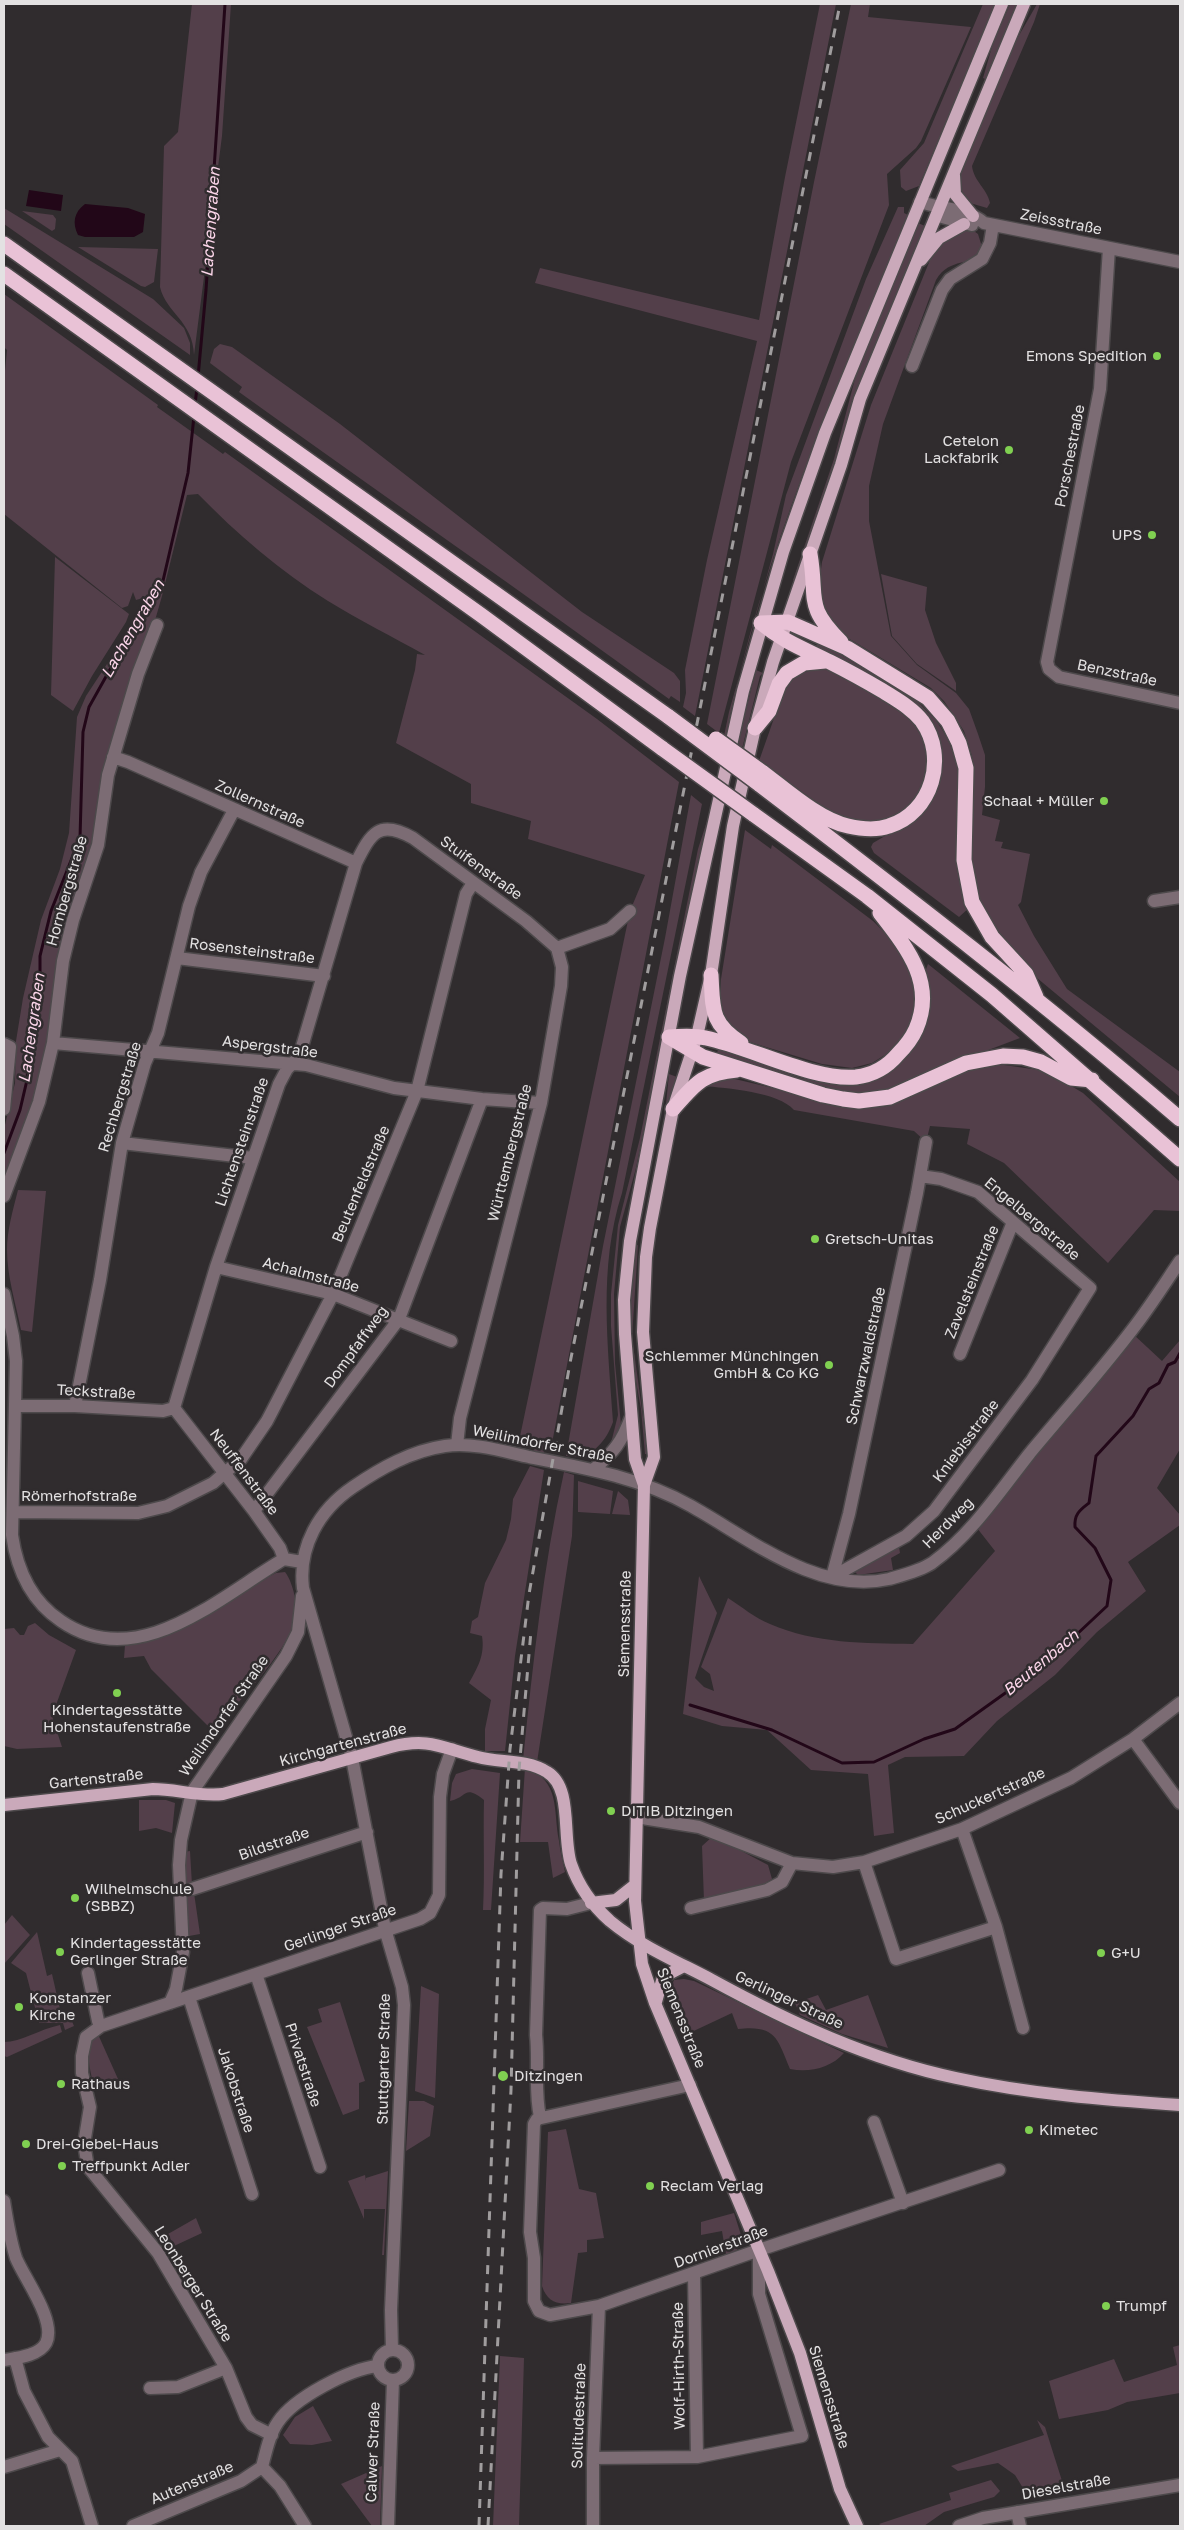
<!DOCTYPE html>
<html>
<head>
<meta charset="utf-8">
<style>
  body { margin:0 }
  #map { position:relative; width:1184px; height:2530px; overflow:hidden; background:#302c2e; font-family:"Golos Text",sans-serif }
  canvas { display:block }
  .frame { position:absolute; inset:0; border:5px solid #e3e1e2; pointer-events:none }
</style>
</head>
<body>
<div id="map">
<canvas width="1184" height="2530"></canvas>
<div class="frame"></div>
</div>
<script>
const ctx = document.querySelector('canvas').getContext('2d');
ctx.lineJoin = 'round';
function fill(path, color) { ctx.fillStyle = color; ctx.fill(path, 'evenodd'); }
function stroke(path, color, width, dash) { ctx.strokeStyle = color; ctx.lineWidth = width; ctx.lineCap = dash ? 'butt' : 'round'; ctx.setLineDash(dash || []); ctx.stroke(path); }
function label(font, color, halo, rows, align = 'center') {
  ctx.font = font + ' "Golos Text",sans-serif'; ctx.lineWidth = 5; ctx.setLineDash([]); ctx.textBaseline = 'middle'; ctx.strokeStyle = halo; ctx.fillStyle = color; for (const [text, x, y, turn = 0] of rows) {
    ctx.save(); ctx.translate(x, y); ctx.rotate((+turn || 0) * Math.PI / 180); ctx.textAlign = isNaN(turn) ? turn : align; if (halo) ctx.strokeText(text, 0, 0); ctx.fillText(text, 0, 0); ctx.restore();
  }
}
fill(new Path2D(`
  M192,4h39l-9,132 -28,219c-1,-34 -28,-42 -34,-68l4,-141 14,-14z
  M820,4h16l-141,712 -12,-9 3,-14 -1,-23 22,-110 50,-219 -222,-58 5,-15 219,52 26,-143z
  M851,4h19l-2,13 103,10 -50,114 -5,7 -29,26 2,31 -98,257 -72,271 -12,-9 107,-542z
  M983,4h13l-77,182 -13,5 -5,-4 -1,-17 24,-27z
  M1010,4h7l-30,76 -4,-2 10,-35z
  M1037,4h3l-6,18 -62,144c2,16 15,22 18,37l-3,5 -17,-5 -9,-9v-23l53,-127z
  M898,207h6v6l4,2c-69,170 -148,341 -182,522l-2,-1 5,-24 44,-158 13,-59 80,-216z
  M4,208l149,91 31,29 6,15v12l-186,-131z
  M22,211l31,4 3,4 -1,10 -3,2z
  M918,223l7,3 -68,163 -20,70 -41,122 -3,-1 41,-121 23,-88z
  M962,229h9l7,5 4,13c-11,23 -31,8 -46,33l-53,144 -14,62v35l22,115 26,29 39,28 13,16 9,25 7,21v32l-3,28 18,5 -5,21 8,1 -2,6 29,6 -9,48 -3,3 16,31 33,53 113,83v25l-149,-124 -48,-58 -13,-46 4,-77 -2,-36 -8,-25 -20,-30 -13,-13 -93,-56 -12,-14 -8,-27 4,-29 49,-157 61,-150 4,-8z
  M78,247l80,2 -4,33 -9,5 -4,-1z
  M4,294l154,111 -1,2 66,47 2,-2 372,267 82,63 -127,661h-6l-2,10 -11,-1 1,-3 -16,-3 112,-535 15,-36 -117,-36 3,-18 -60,-18v-19l-75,-41 19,-73 2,-16 8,1c-32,-18 -66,-35 -97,-54 -48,-30 -91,-67 -130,-107l-11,1 -25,101 -62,216 -56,260 -40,108v-51l11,-46 1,-42 7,-43 18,-78 19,-51 9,-36 8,-116 9,-21 63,-96 -3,-3 -10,3 -3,-8 -5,14 -6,2 -118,-94v-133l3,-31 -3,-3z
  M220,344l12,3 108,77 242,188 92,61 6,8v21l-9,-6 -2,3c-142,-104 -287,-204 -430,-307l3,-5 -32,-24 4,-14z
  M55,557l74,57 -3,8 -34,54 -19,35 -22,-16z
  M881,574l46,13 -2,23 11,33 20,40v8l-39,-27 -25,-28z
  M818,641l98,59 20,20 12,19 12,31 10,137 -11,10 -85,-64 -3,-6 2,-4 36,-21 12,-10 14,-79 -120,-84z
  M822,668l7,2 38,19 43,27 15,27 3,34 -15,26 -18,15 -28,6 -31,-8 -57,-40 1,-1 -21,-14 27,-77 15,-11z
  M756,670l7,3 -3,3 -18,73 -5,-4z
  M691,795l11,9 -80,389c-24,75 -14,152 -9,229 -7,20 -23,39 -47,34l37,-210 62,-308z
  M710,812l-74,356 -16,59 -6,67 1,69 6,62 -1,7 -9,11 7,-28 -7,-89v-32l7,-69 22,-87 58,-289z
  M745,830l26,19 1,-4 101,76 34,34 11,42 -6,29 -19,24 -21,13 -20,5 -30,-4 -79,-24 -13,-10 -9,-19v-32z
  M928,964l92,74 -58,22 -66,30 -43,4 -31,-7 -105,-33 1,-5 82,29 39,5 78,-43 8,-13 3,-14 -3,-41z
  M997,1064l49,7 37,22 97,89v29l-26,-1 -46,53 -104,-100 -37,-19 3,-15 -40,-3 -4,16 -12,-11 -120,-21c-15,-18 -68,-22 -91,-24l19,-10 68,16 35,12 29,3h30l79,-36z
  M669,1074l8,3 -24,105 12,-68z
  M18,1190l28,1 -14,141 -11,-2c-5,-26 -14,-53 -14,-80 0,-20 6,-40 11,-60z
  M638,1245l-6,92 16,117h-3l-4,-45 -10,-55v-73l4,-35z
  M1133,1334l29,27 18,-21v109l-23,39 23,27v10l-52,37 18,29 -49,41 -42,43 -58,46 -33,35 -59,1 -17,8 6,68 -20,3 -6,-62 -57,-4 -44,-40 -45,-4 -39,-12 16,-138 18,37 -22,65 9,9 10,4 -4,-17 -9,-7 27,-69c14,9 27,20 42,26 46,20 95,19 143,20l82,-93 -18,-23z
  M530,1466l14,4 -29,186 -10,95h-20v-22l6,-29 -22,-17c9,-16 16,-28 13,-47l-12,-3 2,-12 6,-4 7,-34 21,-43 5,-21 2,-20z
  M564,1472l10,3 -2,61 -35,226 -14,-2c10,-96 20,-193 41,-288z
  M578,1481l35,10 -3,23 -32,-2z
  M618,1491l10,9 2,15 -18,-1z
  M899,1547l1,6 -9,5 2,12 -35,5 -3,-3z
  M285,1572c8,10 14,36 10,48 -9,34 -59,84 -82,111l-62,-62 -7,-13 -20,2 1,-13c44,0 105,-45 143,-68l8,-4z
  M35,1623l14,12 27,15 -24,66 10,31 -45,2 -13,-3v-117l10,-1 6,7h4l4,-9z
  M525,1768c36,12 28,43 34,73 1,10 4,21 6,31l-12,6 -5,-36h-28z
  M472,1769l28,4 -9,137h-8c2,-37 0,-73 1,-110 -20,-16 -16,-3 -34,1l2,-18 4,-9z
  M139,1800h27l9,3 -3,30 -16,-5 -17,3z
  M713,1836l55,29 4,14 -11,7 -57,15 -2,-55z
  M190,1851l2,34 -7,2 -1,-35z
  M194,1893l6,41 -11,2 -3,-41z
  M12,1915l18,20 -26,29v-39z
  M37,1932l10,44 5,-2 11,48 8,-3 3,7 -9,4 -2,-7h-24l-13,-50 -15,-10z
  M684,1979l10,2 150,72c-13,15 -35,20 -54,16 -13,-31 -14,-44 -52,-40l-6,-16 -49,23 -16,-40 7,-16z
  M421,1986l18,8 -4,104 -20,-7z
  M818,1995l8,15 42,-15 20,53 -46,-14 -42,-19 -5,-12z
  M340,2002l25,79 -6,2v26l-16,6 -36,-88 15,-5 -4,-13z
  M60,2025l2,7 -55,25 -3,-1v-14c17,0 36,-13 56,-17z
  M97,2032l21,47 -24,8c-4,-19 -11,-39 3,-55z
  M409,2101h15l10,5 -4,30 -24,15z
  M566,2129l13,60 17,4 8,45 -17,2v12l-9,1 -7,50c-15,2 -24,-2 -29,-17l6,-154z
  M388,2171l-4,84h-2l3,-46h-21v10l-16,-38 17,-6 1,6v-3z
  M734,2213l7,22 -4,15 -11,5 -4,-24 -21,4v-13z
  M196,2218l6,15 -28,13 -6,-12z
  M1180,2345v48l-53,9 -19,8 -49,9 -10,-38 65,-22 10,23 53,-17 -4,-18z
  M500,2356l24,2 -5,168h-26z
  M313,2406l19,35 -20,4 -22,-1 -7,-9 12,-18z
  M1037,2420l8,7 18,57 -5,8 -25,4 -7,-3 -11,-18 -17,-12 -40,8 -7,-5 93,-31z
  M382,2466l-2,60h-8l-31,-42z
  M991,2480l9,11 -6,6 -50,15 -20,14h-42l-3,-2 72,-24 -2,-7z`), '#533f4a');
fill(new Path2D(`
  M29,190l34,5 -2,16 -35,-5z
  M85,204l43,4 17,6 -2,18 -9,5h-49l-7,-2c-6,-12 -4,-23 7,-31z`), '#220718');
stroke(new Path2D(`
  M198,377l8,-87 19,-286
  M195,404l2,-16
  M4,1153l16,-43 7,-30 4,-64 9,-33v-27l11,-45 29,-73 3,-106 6,-25 47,-84 26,-38 26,-112 6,-57
  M690,1705l82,25 70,33 32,-1 50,-23 31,-10 88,-63 64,-60 4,-26 -16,-32 -20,-21c-1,-13 5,-17 14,-24l7,-47 37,-40 16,-27 10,-6 9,-18 7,-3 5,-9`), '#220718', 3);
const minor = new Path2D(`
  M920,202c21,7 47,6 64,21l196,39
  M939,208l3,9 30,8
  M1109,248l-9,141 -53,273 2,7 10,8 121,26
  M912,366l30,-76 8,-11 32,-20 8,-16 3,-18
  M113,757l15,5 228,101
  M1154,901l26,-4
  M557,948l53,-19 20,-18
  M177,958l147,18
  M53,1043l253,22 88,23 88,11 59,4
  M4,1044l6,3 -6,62
  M122,1143l131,15
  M4,1196l35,-94 14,-59 10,-82 10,-41 25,-75 10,-70 30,-101 19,-49
  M216,1267l117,27 118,47
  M4,1294l9,42 3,25 -4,174c5,35 19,66 49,86 77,53 158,-24 223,-62l18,3
  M960,1354l53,-132
  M16,1406h59l88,5 11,-3
  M75,1406l25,-126 22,-137 23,-80 13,-30 31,-127 12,-34 33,-62
  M174,1408l42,-141 63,-183 8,-15 12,-12 57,-194c15,-30 23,-44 57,-25l113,83 31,27
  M174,1408l80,103 26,37 4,11
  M457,1445l3,-27 81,-315 20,-117 1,-19 -5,-19
  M593,1470c21,-18 29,-28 38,-53
  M254,1511l145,-192 83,-220
  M13,1512l125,1 29,-7 46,-23 28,-24 26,-38 66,-127 84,-203 49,-197 7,-11
  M832,1577l74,-41 28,-25 98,-131 58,-92 -112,-96 -37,-13 -21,-3
  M832,1577l17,-63 68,-321 9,-51
  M1133,1739l47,64
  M636,1817l63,10 93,36 41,4 31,-5 98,-33 109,-51 62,-39 47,-36
  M962,1829l34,98 27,101
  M864,1862l32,97 100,-32
  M192,1889l175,-57
  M691,1908l76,-18 15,-8 10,-19
  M88,1973l10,48 3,5
  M256,1974l64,193
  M189,1997l63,197
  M170,2003l6,-14 7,-37 -4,-87 2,-25 11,-48 94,-136 12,-24 4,-36
  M690,2085l-153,34 -3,5 -4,108 4,26v43l5,10 11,4 49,-9 160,-56 240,-80
  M540,2117c-6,-27 -1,-55 -4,-82l4,-125 3,-2 24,1 24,-6
  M874,2122l29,81
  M4,2201c3,19 6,39 12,57 8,20 41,63 30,85 -7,13 -30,15 -42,17
  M694,2274l3,183
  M392,2349l-1,-39 13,-305 -2,-18 -17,-58 -33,-171 -49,-170c-5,-41 16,-78 50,-101 28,-19 58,-36 92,-41 28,-4 57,5 84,11 57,11 112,21 162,49 59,33 127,89 198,73 14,-4 31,-8 43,-16 39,-28 68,-72 98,-110 35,-42 72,-83 105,-127 16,-21 30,-43 45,-65
  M378 2365a15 15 0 1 1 30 0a15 15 0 1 1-30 0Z
  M15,2358l9,33 24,46 24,24 20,65
  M150,2388l28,-1 48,-19
  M272,2435l-20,-10 -6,-8 -20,-49 -68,-115 -70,-86 -4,-23 6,-37 -8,-34v-17l4,-19 15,-11 319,-107 10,-6 9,-18 1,-98 3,-23 9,-25
  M593,2458l104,-1 105,-21 -43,-142v-44
  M4,2467l56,-17
  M262,2467c4,-15 7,-32 16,-45 16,-24 71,-53 100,-56
  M262,2467l18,19 25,40
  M1017,2512l3,14
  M133,2526l108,-45 21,-14
  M388,2526l5,-146
  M593,2526v-68l6,-152
  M959,2526l24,-8 197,-33`);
const major = new Path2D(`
  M954,175l1,19 18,22
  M921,260l18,-22 25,-14
  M644,1485l-9,-26 -10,-125 -1,-34 6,-59 50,-265 63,-285 40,-139 42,-119 177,-429
  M4,1805l149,-16c23,0 47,8 70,5l168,-47c38,-10 51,1 87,10 22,6 48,2 69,15 26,15 15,65 24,92 8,23 21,41 39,57 30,25 68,41 102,59 77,42 158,80 244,98 73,16 150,22 224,27
  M591,1903l25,-3 19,-15
  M656,2002l7,-25 21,-11
  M857,2526l-17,-37 -40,-136 -32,-82 -113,-268 -13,-39 -7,-63 9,-416 10,-28 -11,-125 3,-75 4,-29 23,-119 24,-73 14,-61 22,-149 22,-98 18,-66 68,-197 19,-66 164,-395`);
const highway = new Path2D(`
  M4,244l665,473
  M4,274l477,341 182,134
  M810,554c8,46 -6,51 31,88
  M761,623l27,-1 59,26 81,50 20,23 11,22 7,25 -2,92 8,42 20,35 34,37 10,23
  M761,623c23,19 43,26 69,39 18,9 36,19 53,29 14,9 29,17 39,30 26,36 10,92 -33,105 -14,5 -28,3 -41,0 -29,-6 -63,-37 -86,-54
  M755,728l14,-17 10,-27 8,-11 17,-10 21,-2
  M759,784c143,109 285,218 421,335
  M753,814l114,82 125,99 188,164
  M711,975c2,34 -1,48 30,68
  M669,1037l34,20 120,38 20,4 16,2 31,-4 76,-34 37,-7 20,1 18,5 30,16 21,2
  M669,1037c12,-1 25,-2 37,1 44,9 108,43 150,39 17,-2 32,-11 42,-23 7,-7 14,-16 18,-25 20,-46 -9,-81 -36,-116
  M673,1109c22,-25 29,-36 64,-39`);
stroke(minor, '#4d494b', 15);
stroke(major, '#4d494b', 15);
stroke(highway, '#4d494b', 18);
stroke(minor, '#7c6c74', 12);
stroke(major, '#caa9ba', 12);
stroke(highway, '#e9c2d6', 15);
stroke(new Path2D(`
  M479,2526l22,-652 9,-125 19,-155 41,-231 270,-1359
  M488,2526l23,-436 8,-320 12,-139`), '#a09d9e', 3, [9, 9]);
const highwayBridge = new Path2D(`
  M669,717l90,67
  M716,739l46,33
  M663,749l90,65`);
stroke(highwayBridge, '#4d494b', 18, []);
stroke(highwayBridge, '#e9c2d6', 15);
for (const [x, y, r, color] of [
  [1157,356,5,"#80d051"],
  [1009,450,5,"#80d051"],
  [1152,535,5,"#80d051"],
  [1104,801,5,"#80d051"],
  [815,1239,5,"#80d051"],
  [829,1365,5,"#80d051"],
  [117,1693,5,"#80d051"],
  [611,1811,5,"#80d051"],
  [75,1898,5,"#80d051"],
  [60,1952,5,"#80d051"],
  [1101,1953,5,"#80d051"],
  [19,2007,5,"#80d051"],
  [503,2076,6,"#80d051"],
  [61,2084,5,"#80d051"],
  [1029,2130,5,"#80d051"],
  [26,2144,5,"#80d051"],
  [62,2166,5,"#80d051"],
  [650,2186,5,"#80d051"],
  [1106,2306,5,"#80d051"]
]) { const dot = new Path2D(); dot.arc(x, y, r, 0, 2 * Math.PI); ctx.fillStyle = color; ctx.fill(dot); stroke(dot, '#302c2e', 2); }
label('15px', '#e3e1e2', '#302c2e', [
  ["Zeissstraße",1061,222,11],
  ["Porschestraße",1070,456,-79],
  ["Benzstraße",1117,673,12],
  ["Zollernstraße",260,804,24],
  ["Stuifenstraße",481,868,36],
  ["Hornbergstraße",67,891,-74],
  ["Rosensteinstraße",252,951,7],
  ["Aspergstraße",270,1047,7],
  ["Rechbergstraße",120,1097,-73],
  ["Lichtensteinstraße",242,1142,-71],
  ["Württembergstraße",510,1153,-76],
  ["Beutenfeldstraße",361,1184,-67],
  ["Engelbergstraße",1032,1219,40],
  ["Achalmstraße",311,1275,15],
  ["Zavelsteinstraße",972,1282,-68],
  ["Dompfaffweg",356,1347,-54],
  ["Schwarzwaldstraße",866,1356,-78],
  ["Teckstraße",96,1392,3],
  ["Kniebisstraße",966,1441,-53],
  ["Weilimdorfer Straße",543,1444,11],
  ["Neuffenstraße",244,1472,53],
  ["Römerhofstraße",79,1496],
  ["Herdweg",948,1523,-45],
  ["Siemensstraße",625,1624,-89],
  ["Weilimdorfer Straße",224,1716,-55],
  ["Kirchgartenstraße",343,1745,-15],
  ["Gartenstraße",96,1779,-6],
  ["Schuckertstraße",990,1796,-24],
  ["Bildstraße",274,1844,-19],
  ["Gerlinger Straße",340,1928,-19],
  ["Gerlinger Straße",789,2000,25],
  ["Siemensstraße",681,2018,68],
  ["Stuttgarter Straße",384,2059,-89],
  ["Privatstraße",303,2065,72],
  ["Jakobstraße",236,2090,72],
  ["Dornierstraße",721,2247,-20],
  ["Leonberger Straße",193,2284,58],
  ["Wolf-Hirth-Straße",679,2366,-91],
  ["Siemensstraße",829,2397,73],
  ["Solitudestraße",579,2416,-88],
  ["Calwer Straße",373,2452,-88],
  ["Autenstraße",192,2483,-23],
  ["Dieselstraße",1066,2487,-10]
]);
label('15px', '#e3e1e2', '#302c2e', [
  ["Emons Spedition",1147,356,"right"],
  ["Cetelon",999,441,"right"],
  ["Lackfabrik",999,458,"right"],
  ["UPS",1142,535,"right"],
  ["Schaal + Müller",1094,801,"right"],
  ["Gretsch-Unitas",825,1239],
  ["Schlemmer Münchingen",819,1356,"right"],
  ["GmbH & Co KG",819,1373,"right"],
  ["Kindertagesstätte",117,1710,"center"],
  ["Hohenstaufenstraße",117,1727,"center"],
  ["DITIB Ditzingen",621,1811],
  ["Wilhelmschule",85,1889],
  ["(SBBZ)",85,1906],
  ["Kindertagesstätte",70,1943],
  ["Gerlinger Straße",70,1960],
  ["G+U",1111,1953],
  ["Konstanzer",29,1998],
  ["Kirche",29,2015],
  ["Ditzingen",514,2076],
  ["Rathaus",71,2084],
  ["Kimetec",1039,2130],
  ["Drei-Giebel-Haus",36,2144],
  ["Treffpunkt Adler",72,2166],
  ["Reclam Verlag",660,2186],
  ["Trumpf",1116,2306]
], 'left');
label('italic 16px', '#fcd6ea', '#302c2e', [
  ["Lachengraben",211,222,-86],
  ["Lachengraben",133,629,-60],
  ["Lachengraben",32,1028,-82],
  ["Beutenbach",1041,1663,-40]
]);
</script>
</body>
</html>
